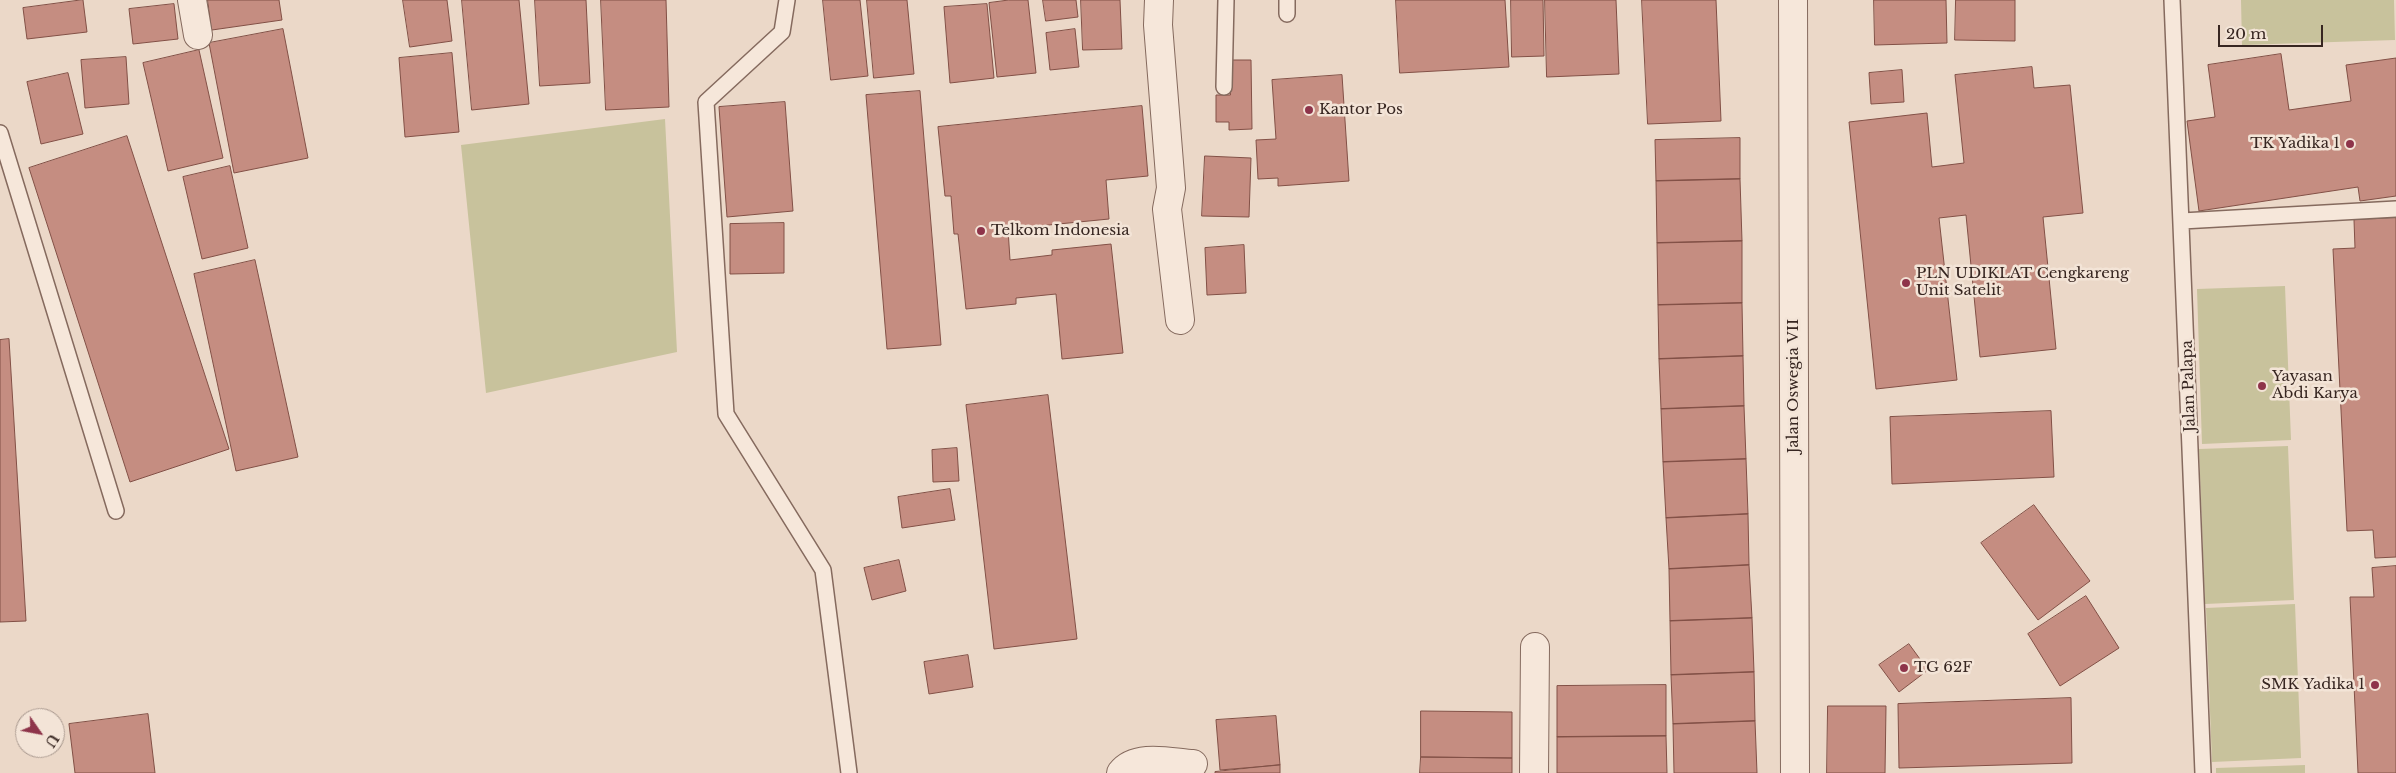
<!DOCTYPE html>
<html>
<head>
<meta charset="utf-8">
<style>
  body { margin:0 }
  #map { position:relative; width:2396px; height:773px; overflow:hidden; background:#ebd8c8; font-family:"Libre Baskerville",serif }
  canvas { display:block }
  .north { position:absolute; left:15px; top:708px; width:50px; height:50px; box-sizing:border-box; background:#f3e4d7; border:1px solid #a8988e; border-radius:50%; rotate:123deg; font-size:14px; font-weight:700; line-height:20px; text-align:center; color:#372621 }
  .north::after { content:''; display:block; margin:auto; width:18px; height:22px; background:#8e344a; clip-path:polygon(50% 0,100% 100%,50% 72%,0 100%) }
  .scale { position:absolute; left:2218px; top:25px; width:105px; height:22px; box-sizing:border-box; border:2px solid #372621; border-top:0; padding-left:6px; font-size:15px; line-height:18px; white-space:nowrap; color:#372621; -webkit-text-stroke:4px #f3e4d7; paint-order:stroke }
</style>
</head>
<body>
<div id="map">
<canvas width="2396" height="773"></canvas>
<div class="north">U</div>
<div class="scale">20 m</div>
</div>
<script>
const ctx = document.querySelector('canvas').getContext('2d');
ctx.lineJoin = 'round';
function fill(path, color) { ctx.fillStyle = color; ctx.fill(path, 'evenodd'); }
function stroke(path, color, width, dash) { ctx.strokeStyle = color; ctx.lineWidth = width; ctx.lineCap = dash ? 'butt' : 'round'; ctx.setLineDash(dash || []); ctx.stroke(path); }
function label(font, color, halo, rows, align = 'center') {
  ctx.font = font + ' "Libre Baskerville",serif'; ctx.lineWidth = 5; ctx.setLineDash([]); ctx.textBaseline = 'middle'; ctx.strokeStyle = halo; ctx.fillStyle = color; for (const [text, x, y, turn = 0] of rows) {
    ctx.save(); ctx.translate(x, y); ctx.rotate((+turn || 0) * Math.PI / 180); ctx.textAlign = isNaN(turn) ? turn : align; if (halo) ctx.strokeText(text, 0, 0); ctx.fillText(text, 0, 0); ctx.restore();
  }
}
fill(new Path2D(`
  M2241,0h153l1,40 -153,5z
  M665,119l12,233 -191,41 -25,-248z
  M2285,286l6,154 -89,4 -5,-155z
  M2288,446l6,154 -89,4 -6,-155z
  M2295,604l6,154 -89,4 -6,-154z
  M2305,765v8h-89v-5z`), '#c8c29c');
const building = new Path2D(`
  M83,0l4,32 -60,7 -4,-31z
  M208,0h71l3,20 -70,10z
  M403,0h44l5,41 -42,6z
  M462,0h57l10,104 -57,6z
  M535,0h51l4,83 -50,3z
  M601,0h65l3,107 -63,3z
  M823,0h37l8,76 -37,4z
  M867,0h40l7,74 -40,4z
  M1009,0h19l8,73 -39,4 -8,-74z
  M1043,0h33l2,17 -32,4z
  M1081,0h39l2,49 -39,1z
  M1396,0h109l4,67 -109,6z
  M1511,0h32l1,56 -32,1z
  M1545,0h71l3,74 -72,3z
  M1642,0h74l5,121 -73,3z
  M1874,0h72l1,43 -72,2z
  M1956,0h59v41l-60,-1z
  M174,4l4,35 -45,5 -4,-35z
  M987,4l7,74 -44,5 -6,-76z
  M283,29l25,129 -74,15 -25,-130z
  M1075,29l4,38 -29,3 -4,-37z
  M199,50l24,108 -55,13 -25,-108z
  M452,53l7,79 -54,5 -6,-79z
  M2281,54l8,56 62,-9 -5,-36 50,-7v138l-36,5 -2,-14 -159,24 -12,-90 28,-4 -7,-52z
  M126,57l3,47 -44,4 -4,-48z
  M1230,60h21l1,69 -23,1v-8h-13v-27h14z
  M2032,67l2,21 36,-3 13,128 -40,4 13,132 -76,8 -14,-142 -27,3 18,162 -81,9 -27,-267 78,-9 5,54 32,-4 -9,-88z
  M1902,70l2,32 -33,2 -2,-31z
  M68,73l15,61 -42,10 -14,-62z
  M1342,75l7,106 -71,5v-8l-20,1 -2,-39 20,-1 -4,-59z
  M920,91l21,254 -54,4 -21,-254z
  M785,102l8,109 -66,6 -8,-110z
  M1142,106l6,70 -42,4 3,39 -101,10 2,31 42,-5v-5l59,-6 12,109 -61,6 -6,-65 -40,4v6l-50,5 -8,-75h-4l-3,-38h-6l-7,-69z
  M127,136l102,313 -99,33 -101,-314z
  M1740,138v41l-84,2 -1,-41z
  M1205,156l46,2 -2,59 -47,-1z
  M230,166l18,82 -46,11 -19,-82z
  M1740,179l2,62 -85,2 -1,-62z
  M2396,218v339l-21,1 -2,-28 -26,1 -14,-282 22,-1 -1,-28z
  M784,223v50l-54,1v-50z
  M1742,241v62l-84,2 -1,-62z
  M1244,245l2,48 -39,2 -2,-47z
  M255,260l43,197 -62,14 -42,-197z
  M1742,303l1,53 -84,3 -1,-54z
  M9,339l17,282 -26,1v-282z
  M1743,356l1,50 -83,3 -2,-50z
  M1048,395l29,244 -83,10 -28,-244z
  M1744,406l2,53 -83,3 -2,-53z
  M2051,411l3,66 -162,7 -2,-67z
  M957,448l2,33 -26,1 -1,-32z
  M1746,459l2,55 -82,4 -3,-56z
  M950,489l5,31 -53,8 -4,-31z
  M2034,505l56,76 -52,39 -57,-77z
  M1748,514l1,51 -80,4 -3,-51z
  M899,560l7,31 -34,9 -8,-32z
  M1749,565l3,53 -82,3 -1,-52z
  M2396,566v207h-38l-8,-176h24l-2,-29z
  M2086,596l33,52 -59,38 -32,-52z
  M1752,618l2,54 -83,3 -1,-54z
  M1909,644l19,26 -29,22 -20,-27z
  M968,655l5,32 -44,7 -5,-32z
  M1754,672l1,49 -82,3 -2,-49z
  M1666,685v51l-109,1v-51z
  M2071,698l1,65 -173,5 -1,-64z
  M1828,706h58l-1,67h-58z
  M1421,711l91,1v46l-91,-1z
  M148,714l7,59h-80l-6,-49z
  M1276,716l4,49 -60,5 -4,-50z
  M1755,721l2,52h-83l-1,-49z
  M1666,736l1,37h-110v-36z
  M1421,757l91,1v15h-92z
  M1280,765v8h-65v-1z`);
fill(building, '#c58d81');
stroke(building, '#825046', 1);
const service = new Path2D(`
  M787,0l-5,32 -76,70 20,312 97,156 26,203
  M1287,0v14
  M2172,0l31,773
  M1224,87l2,-87
  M0,133l116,378
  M2182,221l214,-12`);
const minor = new Path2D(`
  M192,0l6,35
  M1159,0l-1,25 13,163 -4,21 13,111
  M1793,0l2,773
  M1121,773c15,-20 52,-10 72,-9
  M1534,773l1,-126`);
stroke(service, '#856a5e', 18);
stroke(minor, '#856a5e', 30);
stroke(service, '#f6e7da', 15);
stroke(minor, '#f6e7da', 28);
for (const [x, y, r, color] of [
  [1309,110,5,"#8e344a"],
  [2350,144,5,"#8e344a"],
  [981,231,5,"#8e344a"],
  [1906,283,5,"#8e344a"],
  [2262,386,5,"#8e344a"],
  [1904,668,5,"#8e344a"],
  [2375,685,5,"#8e344a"]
]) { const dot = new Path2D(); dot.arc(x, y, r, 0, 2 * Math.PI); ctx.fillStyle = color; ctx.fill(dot); stroke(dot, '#f3e4d7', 2); }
label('15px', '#372621', '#f3e4d7', [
  ["Kantor Pos",1319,110],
  ["TK Yadika 1",2340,144,"right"],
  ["Telkom Indonesia",991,231],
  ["PLN UDIKLAT Cengkareng",1916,274],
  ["Unit Satelit",1916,291],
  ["Yayasan",2272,377],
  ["Abdi Karya",2272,394],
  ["TG 62F",1914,668],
  ["SMK Yadika 1",2365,685,"right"]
], 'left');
label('15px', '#372621', '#f3e4d7', [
  ["Jalan Oswegia VII",1794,386,-90],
  ["Jalan Palapa",2189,386,-92]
]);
</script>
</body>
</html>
